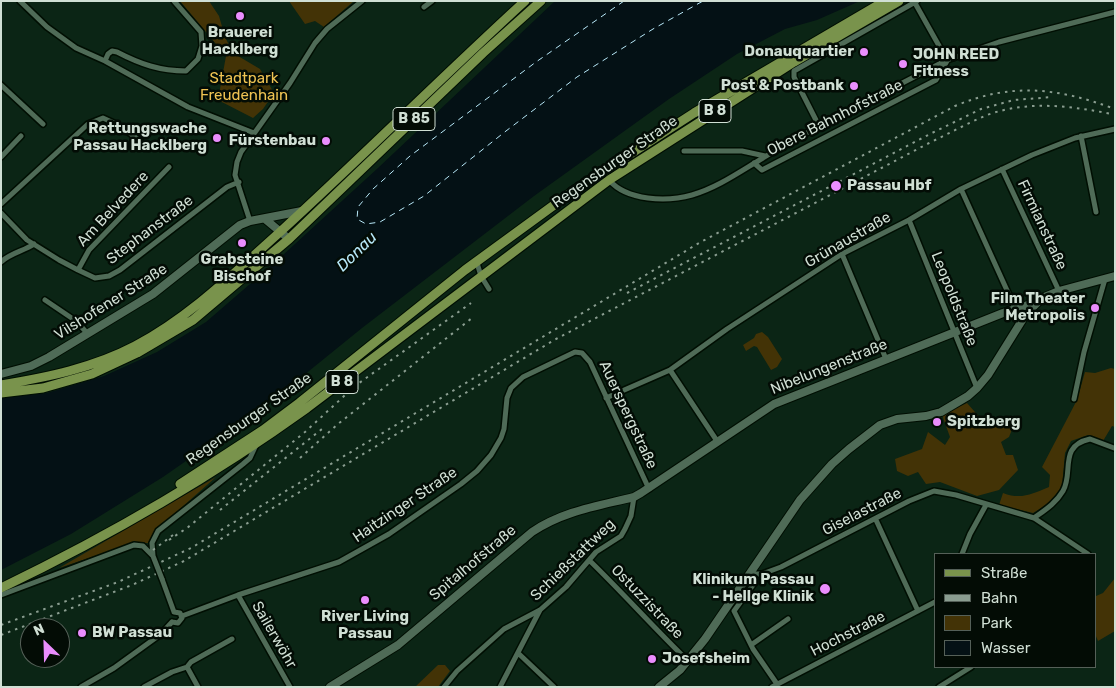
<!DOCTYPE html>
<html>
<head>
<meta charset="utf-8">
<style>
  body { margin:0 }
  #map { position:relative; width:1116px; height:688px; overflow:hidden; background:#0b2515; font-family:Rubik,sans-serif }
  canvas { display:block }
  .frame { position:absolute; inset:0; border:2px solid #d0dfd4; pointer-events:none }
  .legend { position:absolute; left:934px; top:553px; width:162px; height:115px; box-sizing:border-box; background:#030c05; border:1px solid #556058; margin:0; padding:6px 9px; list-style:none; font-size:15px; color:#d0dfd4 }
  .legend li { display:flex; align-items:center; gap:10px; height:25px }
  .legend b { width:25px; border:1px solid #556058 }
  .north { position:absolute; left:20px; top:618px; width:50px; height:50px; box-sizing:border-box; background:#030c05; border:1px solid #556058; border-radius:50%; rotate:336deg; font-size:14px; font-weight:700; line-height:20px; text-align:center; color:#d0dfd4 }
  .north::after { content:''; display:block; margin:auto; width:18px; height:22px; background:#ea8dfd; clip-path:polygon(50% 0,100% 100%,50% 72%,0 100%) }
</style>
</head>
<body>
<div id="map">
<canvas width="1116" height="688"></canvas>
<div class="frame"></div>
<ul class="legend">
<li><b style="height:6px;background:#79934c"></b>Straße</li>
<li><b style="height:6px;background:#8a9d90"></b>Bahn</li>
<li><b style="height:14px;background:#433306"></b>Park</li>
<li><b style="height:14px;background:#041115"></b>Wasser</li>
</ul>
<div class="north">N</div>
</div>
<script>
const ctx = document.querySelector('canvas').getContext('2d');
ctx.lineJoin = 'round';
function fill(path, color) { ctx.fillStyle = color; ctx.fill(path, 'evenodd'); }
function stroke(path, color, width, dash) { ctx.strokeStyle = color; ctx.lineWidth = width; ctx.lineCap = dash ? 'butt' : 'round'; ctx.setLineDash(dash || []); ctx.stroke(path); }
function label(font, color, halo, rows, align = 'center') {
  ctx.font = font + ' Rubik,sans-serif'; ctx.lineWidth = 5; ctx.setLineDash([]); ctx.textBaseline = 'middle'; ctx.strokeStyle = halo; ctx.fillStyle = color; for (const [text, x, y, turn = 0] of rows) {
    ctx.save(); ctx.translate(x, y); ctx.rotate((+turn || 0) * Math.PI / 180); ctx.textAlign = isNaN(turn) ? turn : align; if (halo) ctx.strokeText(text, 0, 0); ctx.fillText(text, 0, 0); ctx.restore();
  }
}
fill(new Path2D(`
  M180,1h29l10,15 6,21 8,16 27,16 14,24 -11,16 -10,9 -35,-18 8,-44z
  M289,1h65l-30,26 -9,-6 -10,3z
  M762,332l6,5 14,22 -5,8 -6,3 -14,-23 -3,-1 -8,5 -3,-6 11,-7 2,-4z
  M1111,368l4,1v58l-3,-1 -9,15 -15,-6 -17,6 -6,12 -3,34 -14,17 -15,9 -34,-8 4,-12c18,7 29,1 46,-6l1,-12 -8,-8 35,-67 8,-28 10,1z
  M967,403l22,25 4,-4 2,2 9,-8 9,9 -4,10 -8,5 5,13h7l5,15 -19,20 -22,6 -37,-14 -14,2 -8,-12 -10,4 -11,-5 -2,-12 27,-10 6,-17 17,13 5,-8 -8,-22z
  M216,477l-61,54 -7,12h-14l-75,25z
  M1115,578v53l-17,10 -3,-7 1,-38 7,-3z
  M438,665h7l5,6 -12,16h-23z`), '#433306');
fill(new Path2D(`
  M555,1h305l-43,19 -32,9 -48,25 -68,45 -135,97 -172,132 -90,73 -109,76 -92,57 -70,36v-172l46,-5 57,-17 53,-24 49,-30 66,-57 106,-97z`), '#041115');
stroke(new Path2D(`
  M624,1l-88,61 -126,94 -37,33 -15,18 -1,12 9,5 14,-2 44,-26 82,-65 71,-54 76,-48 50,-28`), '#b8e9f9', 1, [6, 5]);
stroke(new Path2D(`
  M823,124l25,-13`), '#294132', 5, [5, 2.5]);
const street = new Path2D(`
  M20,1l27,26 29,21 29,13
  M174,1l27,31 1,14 -4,13 -12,12c-26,0 -46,-7 -69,-19l-5,-1 -4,3 -3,7 83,46 66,26
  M915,3l32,57
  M424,7l8,-6
  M1,85l42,39
  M848,111l99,-51 52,-18 116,-30
  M819,126l-25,-49v-6l123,-70
  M1081,136l15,76
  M684,151h58l23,5
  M1,157l20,-21
  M754,163l8,7 174,-90 11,-19
  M1002,169l57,122
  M609,180c18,21 58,22 83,15 25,-7 49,-24 71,-37 19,-12 40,-23 60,-34
  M961,189l54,119
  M1,204l87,-80 15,-6c18,7 31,17 45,30
  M1,213l26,27 32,20 19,10 17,8 14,-2 11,-6 107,-83 12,-5
  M909,220l68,168
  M250,221l-15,-46 2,-13 4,-10 49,-69 25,-40 12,-14 35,-28
  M842,254l44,105
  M1,262c9,-9 23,-11 33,-18
  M477,263l4,13 8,13
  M78,270l11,-20 80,-83
  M45,300l31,21 12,13
  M1007,311l9,6 4,8
  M670,370l47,71
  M606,398l64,-28 57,-41 115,-75 67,-34 52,-31 71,-34 43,-17 40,-9
  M1074,399l10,-47 21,-73
  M1034,518c11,-8 22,-15 29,-27 11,-19 -5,-45 27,-52l24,9
  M876,520l42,91
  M962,554l8,-20 16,-29
  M153,556l-1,-13 6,-12 85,-67 7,-6 6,-13
  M589,560c34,33 65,68 99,101
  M162,579l12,33
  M1,595l133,-50 9,1 10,10
  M238,595l52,92
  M182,616l56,-21 101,-33 50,-28 72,-50 16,-13 14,-16 10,-17 3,-9 3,-31 4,-10 12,-11 52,-25 7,1 8,9 59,127
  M172,622l6,1 4,-5 -2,-5 -6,-1
  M751,645l37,-26
  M518,653l36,34
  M187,667l4,-5 41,-23
  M777,684l-24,-35 -19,-38 19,-26 -2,-11h11l19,-7 128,-66 25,-10 22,4 78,23 54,36
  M81,687l33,-19 47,-34 11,-12
  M144,687l28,-15 15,-5 11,20
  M444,687l13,-16 47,-42 36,-19 26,-23 30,-35 25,-16 4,-7 6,-13 3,-19
  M500,687l40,-77
  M772,687l163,-85
  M939,687l32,-20`);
const secondary = new Path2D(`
  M265,219l24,20
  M1,374l30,-8 18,-9 104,-63 87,-69 10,-4 52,-10
  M330,687l68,-42 134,-113c31,-21 66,-26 102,-35l7,-4 133,-89 229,-91 34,-11
  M659,687l21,-17 25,-31 95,-139 32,-36 17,-15 31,-24 17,-6 29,-3 15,-4 27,-16 9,-8 11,-13 38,-61 16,-16 17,-7 56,-15`);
const primary = new Path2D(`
  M1,385c47,-8 92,-17 134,-39 55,-29 99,-73 145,-114 83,-76 162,-155 245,-231
  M1,393l42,-5 49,-14 45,-21 56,-33 96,-81 194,-186 58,-52
  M180,484l83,-54 36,-27 166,-133 111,-81 118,-76 191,-112
  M1,588c106,-51 210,-111 306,-180l302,-228 185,-118 105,-61`);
stroke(street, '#000e02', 8);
stroke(secondary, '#000e02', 10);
stroke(primary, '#000e02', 11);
stroke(street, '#4f6b57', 5);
stroke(secondary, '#4f6b57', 8);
stroke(primary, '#79934c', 9);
stroke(new Path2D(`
  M627,293l303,-159 51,-25 33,-9 39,-3
  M300,458l38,-34 134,-106
  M220,510l102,-81
  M169,540l18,-12 118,-96 50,-46 116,-83
  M153,550l20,-15
  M1,625l117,-43 73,-34 508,-305 256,-137c57,-24 103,-18 160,3
  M1,635l131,-50 52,-24 372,-222 375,-197c19,-9 37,-19 56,-27 42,-15 83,-9 125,-1`), '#8a9d90', 2, [2.5, 5]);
const streetBridge = new Path2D(`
  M153,556l9,23`);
stroke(streetBridge, '#000e02', 8, []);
stroke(streetBridge, '#4f6b57', 5);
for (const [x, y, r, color] of [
  [240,16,5,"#ea8dfd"],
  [864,52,5,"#ea8dfd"],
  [903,64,5,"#ea8dfd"],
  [854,86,5,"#ea8dfd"],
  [217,138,5,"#ea8dfd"],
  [326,141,5,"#ea8dfd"],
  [836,186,6,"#ea8dfd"],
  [242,243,5,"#ea8dfd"],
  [1095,308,5,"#ea8dfd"],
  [937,422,5,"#ea8dfd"],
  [825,589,6,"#ea8dfd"],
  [365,600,5,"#ea8dfd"],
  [82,633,5,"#ea8dfd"],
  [652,659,5,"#ea8dfd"]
]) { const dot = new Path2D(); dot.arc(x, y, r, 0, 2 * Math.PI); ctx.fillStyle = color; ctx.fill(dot); stroke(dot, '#030c05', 2); }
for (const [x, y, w] of [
  [715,111,32],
  [414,119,42],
  [342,382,32]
]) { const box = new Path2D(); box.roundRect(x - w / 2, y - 11.5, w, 23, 4); ctx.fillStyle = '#030c05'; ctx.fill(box); stroke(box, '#d0dfd4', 1); }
label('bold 14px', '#d0dfd4', null, [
  ["B 8",715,111],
  ["B 85",414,119],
  ["B 8",342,382]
]);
label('bold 15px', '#d0dfd4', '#030c05', [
  ["Brauerei",240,33,"center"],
  ["Hacklberg",240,50,"center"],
  ["Donauquartier",854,52],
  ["JOHN REED",913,55,"left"],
  ["Fitness",913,72,"left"],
  ["Post & Postbank",844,86],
  ["Rettungswache",207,129],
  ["Passau Hacklberg",207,146],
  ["Fürstenbau",316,141],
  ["Passau Hbf",847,186,"left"],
  ["Grabsteine",242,260,"center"],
  ["Bischof",242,277,"center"],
  ["Film Theater",1085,299],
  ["Metropolis",1085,316],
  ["Spitzberg",947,422,"left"],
  ["Klinikum Passau",814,580],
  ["- Hellge Klinik",814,597],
  ["River Living",365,617,"center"],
  ["Passau",365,634,"center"],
  ["BW Passau",92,633,"left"],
  ["Josefsheim",662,659,"left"]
], 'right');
label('15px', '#efc353', '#030c05', [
  ["Stadtpark",244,79],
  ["Freudenhain",244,96]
]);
label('15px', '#d0dfd4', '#030c05', [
  ["Obere Bahnhofstraße",835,118,-27],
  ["Regensburger Straße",615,162,-35],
  ["Am Belvedere",113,209,-47],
  ["Firmianstraße",1042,225,65],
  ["Stephanstraße",150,230,-37],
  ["Grünaustraße",848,240,-30],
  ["Leopoldstraße",954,299,68],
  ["Vilshofener Straße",111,302,-32],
  ["Nibelungenstraße",829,367,-22],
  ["Auerspergstraße",628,415,65],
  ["Regensburger Straße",249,419,-35],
  ["Haitzinger Straße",405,505,-34],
  ["Giselastraße",862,512,-27],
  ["Schießstattweg",573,560,-44],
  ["Spitalhofstraße",473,563,-40],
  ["Ostuzzistraße",647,602,46],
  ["Hochstraße",848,634,-27],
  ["Sailerwöhr",274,635,60]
]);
label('italic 16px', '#b8e9f9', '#030c05', [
  ["Donau",357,252,-44]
]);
</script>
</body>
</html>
